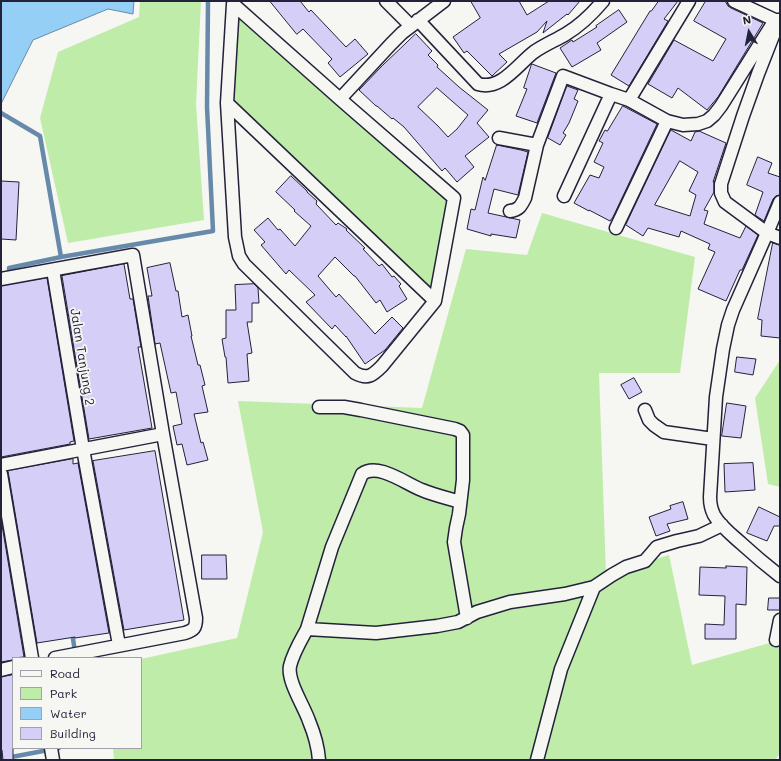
<!DOCTYPE html>
<html>
<head>
<meta charset="utf-8">
<style>
  body { margin:0 }
  #map { position:relative; width:781px; height:761px; overflow:hidden; background:#f6f6f2; font-family:Mali,sans-serif }
  canvas { display:block }
  .frame { position:absolute; inset:0; border:2px solid #22223b; pointer-events:none }
  .legend { position:absolute; left:12px; top:657px; width:130px; height:92px; box-sizing:border-box; background:#f6f6f2; border:1px solid #a1a1a9; margin:0; padding:5px 7px; list-style:none; font-size:12px; color:#22223b }
  .legend li { display:flex; align-items:center; gap:8px; height:20px }
  .legend b { width:20px; border:1px solid #a1a1a9 }
  .north { position:absolute; left:729px; top:12px; width:40px; height:40px; -webkit-text-stroke:3px #f6f6f2; paint-order:stroke; rotate:350deg; font-size:11px; font-weight:700; line-height:16px; text-align:center; color:#22223b }
  .north::after { content:''; display:block; margin:auto; width:14px; height:18px; background:#22223b; clip-path:polygon(50% 0,100% 100%,50% 72%,0 100%) }
</style>
</head>
<body>
<div id="map">
<canvas width="781" height="761"></canvas>
<div class="frame"></div>
<ul class="legend">
<li><b style="height:5px;background:#f6f6f2"></b>Road</li>
<li><b style="height:11px;background:#c0eca9"></b>Park</li>
<li><b style="height:11px;background:#95cff5"></b>Water</li>
<li><b style="height:11px;background:#d5cff7"></b>Building</li>
</ul>
<div class="north">N</div>
</div>
<script>
const ctx = document.querySelector('canvas').getContext('2d');
ctx.lineJoin = 'round';
function fill(path, color) { ctx.fillStyle = color; ctx.fill(path, 'evenodd'); }
function stroke(path, color, width, dash) { ctx.strokeStyle = color; ctx.lineWidth = width; ctx.lineCap = dash ? 'butt' : 'round'; ctx.setLineDash(dash || []); ctx.stroke(path); }
function label(font, color, halo, rows, align = 'center') {
  ctx.font = font + ' Mali,sans-serif'; ctx.lineWidth = 3.5; ctx.setLineDash([]); ctx.textBaseline = 'middle'; ctx.strokeStyle = halo; ctx.fillStyle = color; for (const [text, x, y, turn = 0] of rows) {
    ctx.save(); ctx.translate(x, y); ctx.rotate((+turn || 0) * Math.PI / 180); ctx.textAlign = isNaN(turn) ? turn : align; if (halo) ctx.strokeText(text, 0, 0); ctx.fillText(text, 0, 0); ctx.restore();
  }
}
fill(new Path2D(`
  M140,1h61l-5,103 8,116 -136,23 -28,-125 18,-66 81,-35z
  M233,4l221,194 -19,103 -208,-198z
  M542,213l153,44 -15,116h-81l7,201 63,-19 23,110 88,-25v113l-5,7h-661l-1,-12h28v-89l96,-21 26,-106 -25,-131 184,7 44,-159 61,6z
  M780,360v127l-12,-3 -13,-86z`), '#c0eca9');
const water = new Path2D(`
  M1,1h133l-1,13 -25,-5 -75,31 -32,64z`);
fill(water, '#95cff5');
stroke(water, '#678aab', 1);
stroke(new Path2D(`
  M1,113l39,23 21,121
  M12,290l-3,-22 52,-11 152,-26 -6,-124 1,-106
  M72,632l3,20
  M1,759l58,-11`), '#678aab', 4.5);
const building = new Path2D(`
  M270,1h30l9,11 2,-2 35,37 9,-8 13,15 -28,23 -12,-14 4,-4 -29,-30 -6,5z
  M471,1h48l8,14 22,-14h31l-12,14 -1,-1 -24,19 4,-12 -10,11 -38,22 8,8 -15,14 -25,-25 -3,2 -11,-16 27,-19z
  M659,1h19l-14,18 4,2 -39,65 -18,-11 39,-64h1z
  M706,1h19l3,5 3,2 32,15 -45,74 -11,13 -29,-22 -6,10 -24,-14 26,-44 39,21 13,-22 -32,-18z
  M619,10l8,12 -30,21 4,7 -29,17 -12,-19 12,-8 1,2 24,-15 -1,-1z
  M416,34l16,17 -4,4 10,10 -1,2 22,20 29,23 -11,13 12,14 -24,19 9,11 -17,15 -12,-14 -3,3 -38,-44 -11,-9 -1,1 -15,-13h-1l-17,-16 23,-24zM437,88l31,27 -11,14 -9,8 -10,-11 -20,-19z
  M532,64l24,9 -19,50 -21,-7 11,-27 -3,-1z
  M567,86l11,4 -4,9 4,2 -9,22 -6,10 3,2 -6,10 -12,-7z
  M623,106l34,18 -44,93 -3,4 -21,-11v1l-15,-8 16,-28 9,3 5,-11 -10,-5 9,-19 -4,-2 6,-11 2,1z
  M671,130l20,11 4,-9 4,-1 27,12 -13,39h1v10l-10,18 4,1 -4,13 36,14 6,-12 12,9 -16,35h-2l-14,31 -28,-12 17,-37 -7,-3 2,-5 -29,-13 -2,6 -31,-9 -5,8 -17,-11zM680,161l18,11 -9,19 7,4 -6,21 -35,-11z
  M497,145l24,5 7,2 -10,43 -24,-6 -6,24 32,7 -4,18 -25,-4v2l-24,-7 4,-20 4,1 8,-33 2,3z
  M758,157l14,6 -4,10 12,4v18l-4,1 -3,3 -9,22 -9,-6 8,-23 -16,-7z
  M291,176l16,15v1l10,9 -1,3 20,21 2,-2 9,6 -1,1 19,18 -2,1 16,17 3,-2 10,13 2,-1 7,8 -2,2 8,13 -20,13 -7,-12 -4,3 -21,-27h-1l-19,-19 -17,19 18,21 3,-3 21,23 15,17 17,-17 11,11 -18,22 -20,14 -19,-28v1l-11,-12 -3,4 -26,-27 9,-7 -26,-25 -3,4 -25,-29 4,-3 -11,-12 14,-12 10,12 2,-1 15,17 16,-20 -17,-15 1,-1 -19,-18z
  M1,181l18,1 -3,58 -15,-1z
  M773,243l7,2v93l-19,-2 1,-16 -4,-1z
  M170,263l6,28h2l4,26 6,-2 4,21h-1l7,29h2l5,20 -3,1 6,26 -14,2 7,29 2,-1 5,18 -21,5 -5,-21 -5,1 -4,-19 9,-2 -6,-32 -5,1 -11,-50 -5,1 -7,-48h4l-5,-28z
  M124,264l6,35h3l8,48h-3l14,81 -63,11 -27,-163z
  M47,278l27,163 -4,1v2l-69,13v-171z
  M254,284l4,4 1,15h-7v19h-5l5,31 -5,1 2,27 -21,2 -2,-26h-1l-3,-18 4,-1v-28h10l-1,-25z
  M737,357l19,2 -3,16 -18,-3z
  M634,378l8,14 -13,7 -8,-14z
  M727,403l19,3 -5,32 -19,-2z
  M155,451l29,169 -60,10 -31,-169z
  M73,459v5l5,-1 31,170 -34,5v-1l-38,6 -29,-172z
  M753,463l2,27 -30,2 -1,-28z
  M683,502l5,17 -21,5 3,7 -14,5 -7,-19 22,-8 -1,-3z
  M759,507l21,10v9h-6l-7,15 -20,-8z
  M1,519l23,138 -11,1v2l-12,2z
  M202,555h24l1,24h-25z
  M726,566l21,1 -1,38 -10,-1v35h-31v-15l19,1 1,-29 -26,-1 1,-28 26,1z
  M769,598h11v12h-12z
  M13,675v85h-10l-1,-10h-1v-73z`);
fill(building, '#d5cff7');
stroke(building, '#22223b', 1);
const minor = new Path2D(`
  M386,1l25,25
  M734,1l41,19h5
  M233,4l107,95 114,99 -19,103 -53,65c-9,9 -14,14 -27,7l-111,-109 -5,-8 -4,-19 -8,-134z
  M418,20l60,64c23,7 40,-20 56,-32 10,-7 22,-12 32,-18 15,-9 26,-20 37,-33
  M776,28l-18,46 -15,42 -22,68v9l4,9 42,31 13,5
  M340,99l51,-55 11,-11 42,-32
  M629,100l60,-99
  M227,103l208,198
  M499,138l38,7
  M564,196l47,-102
  M780,202l-13,31 -34,77 -5,15 -5,24 -7,48 -6,100c0,6 1,12 4,18 6,11 18,20 28,29 12,11 25,22 38,32
  M510,211c9,-1 11,-5 15,-13l12,-53 26,-69 48,18 18,6 38,21 16,4 15,-1 9,-3 7,-6 7,-9 54,-86
  M616,228l51,-107
  M53,270l30,179 36,196
  M1,279l132,-24 30,179 33,184c0,10 -2,12 -11,15l-130,25
  M319,407h25l17,3 94,19 5,2 3,4v45l-4,34 -3,14 -2,14 13,76
  M645,410l4,10 5,5 10,7 49,7
  M1,465l162,-31
  M1,474l31,184
  M307,629l25,-82 30,-73c16,-12 44,10 60,16 12,5 25,8 38,12
  M776,640l4,-20
  M1,670l12,-3
  M51,748l2,12
  M319,760c-1,-13 -5,-27 -10,-39 -5,-15 -22,-40 -19,-55 3,-13 11,-26 17,-37l69,4 61,-7 21,-4 19,-10 33,-10 55,-8 29,-7 18,-12 14,-8 19,-6 12,-14 20,-6 22,-5 23,-11
  M537,760l24,-91 33,-82`);
stroke(minor, '#22223b', 15);
stroke(minor, '#f6f6f2', 12);
label('13px', '#22223b', '#f6f6f2', [
  ["Jalan Tanjung 2",82,357,81]
]);
</script>
</body>
</html>
